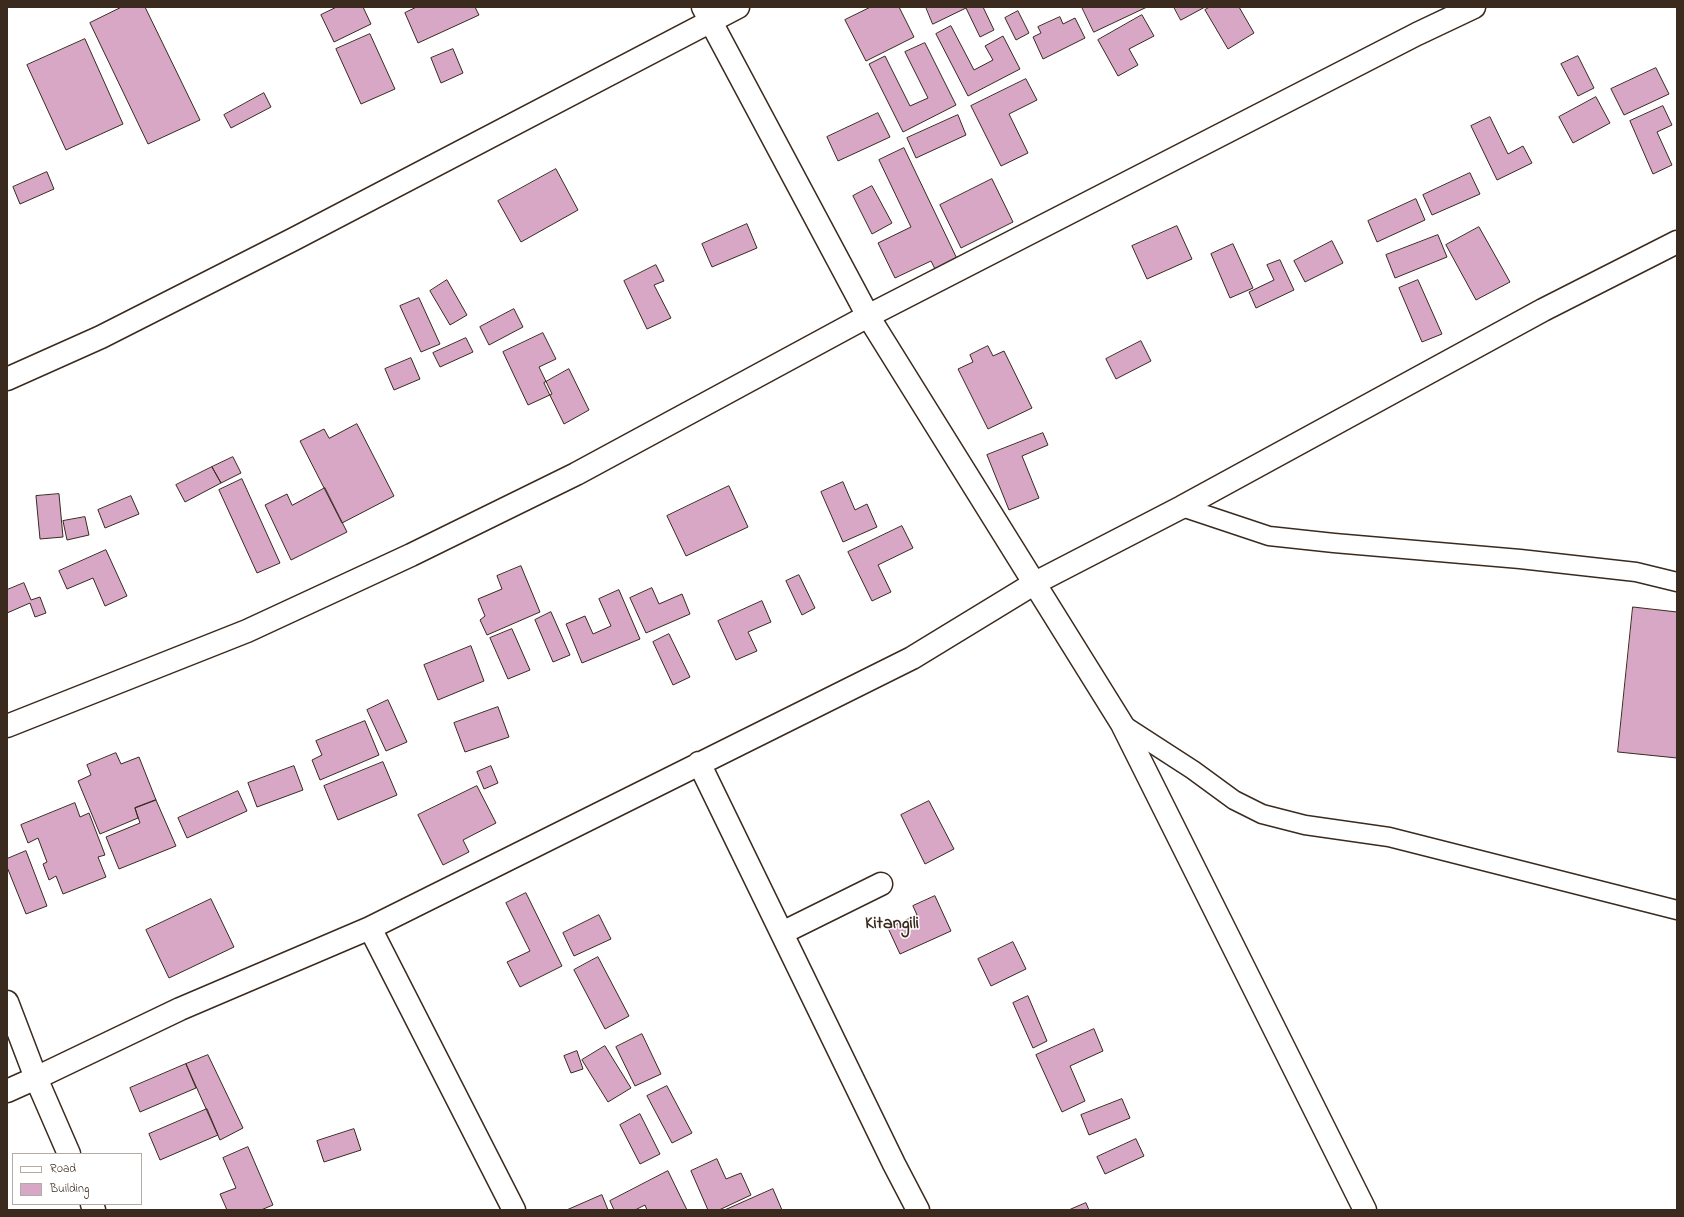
<!DOCTYPE html>
<html>
<head>
<meta charset="utf-8">
<style>
  body { margin:0 }
  #map { position:relative; width:1684px; height:1217px; overflow:hidden; background:#fff; font-family:"Indie Flower",sans-serif }
  canvas { display:block }
  .frame { position:absolute; inset:0; border:8px solid #3b2a1e; pointer-events:none }
  .legend { position:absolute; left:12px; top:1153px; width:130px; height:52px; box-sizing:border-box; background:#fff; border:1px solid #b1aaa5; margin:0; padding:5px 7px; list-style:none; font-size:12px; color:#3b2a1e }
  .legend li { display:flex; align-items:center; gap:8px; height:20px }
  .legend b { width:20px; border:1px solid #b1aaa5 }
</style>
</head>
<body>
<div id="map">
<canvas width="1684" height="1217"></canvas>
<div class="frame"></div>
<ul class="legend">
<li><b style="height:5px;background:#fff"></b>Road</li>
<li><b style="height:11px;background:#d8a7c6"></b>Building</li>
</ul>
</div>
<script>
const ctx = document.querySelector('canvas').getContext('2d');
ctx.lineJoin = 'round';
function fill(path, color) { ctx.fillStyle = color; ctx.fill(path, 'evenodd'); }
function stroke(path, color, width, dash) { ctx.strokeStyle = color; ctx.lineWidth = width; ctx.lineCap = dash ? 'butt' : 'round'; ctx.setLineDash(dash || []); ctx.stroke(path); }
function label(font, color, halo, rows, align = 'center') {
  ctx.font = font + ' "Indie Flower",sans-serif'; ctx.lineWidth = 3; ctx.setLineDash([]); ctx.textBaseline = 'middle'; ctx.strokeStyle = halo; ctx.fillStyle = color; for (const [text, x, y, turn = 0] of rows) {
    ctx.save(); ctx.translate(x, y); ctx.rotate((+turn || 0) * Math.PI / 180); ctx.textAlign = isNaN(turn) ? turn : align; if (halo) ctx.strokeText(text, 0, 0); ctx.fillText(text, 0, 0); ctx.restore();
  }
}
const building = new Path2D(`
  M122,7h23l55,113 -52,24 -58,-121z
  M337,7h26l8,17 -37,18 -13,-27z
  M417,7h58l4,8 -61,28 -13,-30z
  M871,7h28l15,30 -48,24 -21,-41z
  M926,7h57l11,23 -14,7 -14,-29 -33,16z
  M1082,7h65l-53,25z
  M1174,7h31l-24,13z
  M1210,7h29l15,26 -26,16 -23,-39z
  M1018,11l11,22 -13,7 -11,-22z
  M1142,15l12,21 -25,13 9,16 -20,11 -20,-36z
  M1060,17l3,7 12,-6 10,20 -42,21 -10,-22 8,-4 -3,-6z
  M951,26l23,44 19,-10 -8,-14 18,-10 17,33 -52,27 -32,-62z
  M370,34l25,55 -34,15 -25,-55z
  M85,39l38,85 -57,26 -39,-85z
  M925,43l31,62 -53,27 -34,-68 16,-8 25,50 18,-8 -23,-46z
  M453,49l10,24 -22,10 -10,-25z
  M1578,56l16,32 -16,8 -17,-32z
  M1656,68l13,26 -45,21 -13,-26z
  M1026,79l11,21 -28,14 19,39 -27,13 -30,-60z
  M264,93l7,14 -40,21 -7,-13z
  M1596,97l14,26 -37,20 -14,-26z
  M1663,106l9,19 -15,7 15,33 -19,9 -23,-53z
  M878,113l12,24 -52,24 -11,-24z
  M958,115l8,20 -50,23 -9,-20z
  M1490,117l18,37 15,-8 9,17 -35,17 -26,-54z
  M904,148l56,117 -22,10 -7,-14 -36,17 -17,-35 33,-16 -32,-67z
  M556,169l22,41 -57,32 -23,-41z
  M47,172l7,17 -34,15 -7,-17z
  M1470,173l10,21 -48,21 -9,-20z
  M992,179l21,43 -52,26 -21,-43z
  M872,186l20,37 -20,11 -19,-38z
  M1416,199l9,21 -48,22 -9,-21z
  M747,224l10,24 -45,19 -10,-23z
  M1177,226l15,33 -45,20 -15,-33z
  M1479,227l31,55 -34,18 -30,-55z
  M1438,235l9,22 -52,21 -9,-23z
  M1332,241l11,22 -38,19 -11,-21z
  M1233,244l20,44 -23,10 -19,-44z
  M1280,260l14,30 -38,18 -7,-16 25,-12 -7,-15z
  M656,265l8,16 -10,4 17,33 -24,11 -23,-48z
  M447,280l20,35 -17,10 -20,-34z
  M1418,280l24,54 -20,8 -23,-54z
  M419,298l21,46 -19,8 -21,-46z
  M514,309l9,18 -34,18 -9,-18z
  M543,333l13,26 -17,8 13,27 -24,11 -25,-53z
  M466,338l7,14 -33,15 -7,-14z
  M1141,341l10,20 -35,18 -10,-20z
  M988,346l5,10 11,-5 28,57 -44,21 -30,-60 15,-7 -3,-7z
  M411,358l9,21 -26,11 -9,-21z
  M569,369l20,41 -25,14 -20,-41z
  M357,424l37,72 -52,27 -42,-82 24,-12 5,9z
  M1043,433l5,12 -26,11 17,42 -30,12 -22,-55z
  M233,457l8,16 -20,10 -9,-16z
  M212,467l9,16 -36,19 -9,-17z
  M242,479l38,84 -23,10 -38,-83z
  M843,482l12,28 12,-6 10,23 -34,15 -22,-50z
  M729,486l19,41 -62,29 -19,-40z
  M325,488l22,44 -56,28 -26,-55 22,-11 5,11z
  M59,494l4,43 -23,2 -4,-43z
  M131,496l8,18 -34,14 -7,-18z
  M85,517l4,18 -22,5 -4,-19z
  M902,526l11,22 -35,17 13,27 -19,9 -24,-49z
  M106,550l21,46 -22,10 -12,-28 -26,11 -8,-18z
  M521,566l19,46 -53,23 -7,-15 5,-4 -7,-17 24,-10 -5,-13z
  M799,575l16,33 -13,7 -16,-34z
  M24,583l7,17 9,-3 6,16 -11,4 -5,-14 -23,10v-23z
  M652,588l7,16 23,-10 8,20 -44,19 -16,-35z
  M619,590l21,49 -58,24 -16,-39 19,-8 8,18 18,-8 -12,-27z
  M762,601l9,21 -23,10 9,19 -21,9 -18,-39z
  M1633,607l44,5v146l-59,-6z
  M551,612l19,43 -17,7 -18,-42z
  M512,629l18,41 -22,9 -18,-41z
  M669,634l21,43 -17,8 -20,-43z
  M471,646l13,35 -46,19 -14,-35z
  M388,700l19,42 -21,9 -19,-41z
  M498,707l11,30 -44,15 -11,-29z
  M365,721l14,34 -59,25 -8,-20 10,-5 -6,-14z
  M116,753l5,11 18,-7 17,43 -21,8 3,10 -38,16 -22,-53 13,-6 -4,-10z
  M383,762l14,33 -59,25 -14,-34z
  M294,766l9,24 -46,17 -9,-24z
  M491,766l7,17 -14,6 -7,-17z
  M477,786l19,37 -33,17 6,12 -26,13 -25,-50z
  M238,791l9,20 -60,27 -9,-20z
  M156,800l20,46 -57,23 -13,-32 34,-14 -5,-15z
  M929,801l25,48 -29,15 -24,-49z
  M75,803l5,14 9,-4 16,42 -7,2 8,20 -43,17 -7,-18 -7,4 -6,-16 4,-2 -9,-24 -10,5 -7,-18z
  M26,851l21,55 -21,8 -19,-47v-8z
  M526,893l36,73 -42,21 -13,-25 23,-11 -24,-48z
  M935,896l16,35 -51,23 -12,-26 29,-13 -4,-9z
  M211,899l23,48 -65,31 -23,-48z
  M599,915l12,24 -37,17 -11,-23z
  M1013,942l13,27 -35,17 -13,-27z
  M598,957l31,59 -24,13 -31,-59z
  M1028,996l19,45 -14,7 -20,-45z
  M1094,1029l9,22 -33,15 15,35 -23,11 -26,-57z
  M642,1034l19,40 -26,12 -19,-39z
  M605,1046l26,42 -23,14 -26,-42z
  M577,1051l6,18 -12,4 -7,-17z
  M208,1055l35,73 -23,12 -34,-76z
  M186,1064l10,24 -56,24 -10,-24z
  M667,1086l25,47 -20,10 -25,-47z
  M1122,1099l8,19 -41,17 -8,-20z
  M207,1109l11,26 -58,25 -11,-26z
  M640,1114l20,40 -20,10 -20,-39z
  M354,1129l7,21 -37,12 -7,-21z
  M1136,1139l8,17 -39,18 -8,-17z
  M248,1147l25,58 -12,5h-34l-7,-16 16,-6 -13,-30z
  M717,1159l9,20 15,-6 10,22 -32,15h-11l-17,-39z
  M668,1171l19,39h-40l-2,-5 -10,5h-21l-4,-9z
  M773,1189l9,21h-57z
  M602,1195l6,15h-41z
  M1086,1203l3,7h-20z`);
fill(building, '#d8a7c6');
stroke(building, '#3b2a1e', 1);
const service = new Path2D(`
  M1182,507l87,29 65,7 186,16 116,13 41,10
  M1122,724l71,46 41,30 28,14 43,11 84,12 288,73`);
const minor = new Path2D(`
  M703,7l165,309 254,408 243,486
  M7,379l94,-42 193,-98 444,-232
  M7,726l240,-95 164,-76 165,-81 292,-158 549,-282 57,-27
  M699,763l195,401 24,46
  M370,928l144,282
  M782,933l99,-49
  M7,1002l29,76 33,76
  M7,1091l29,-13 144,-69 190,-81 542,-270 123,-75 147,-76 361,-197 134,-68
  M92,1204l2,6`);
stroke(service, '#3b2a1e', 21);
stroke(minor, '#3b2a1e', 25);
stroke(service, '#fff', 18);
stroke(minor, '#fff', 22);
label('bold 18px', '#3b2a1e', '#fff', [
  ["Kitangili",892,925]
]);
</script>
</body>
</html>
